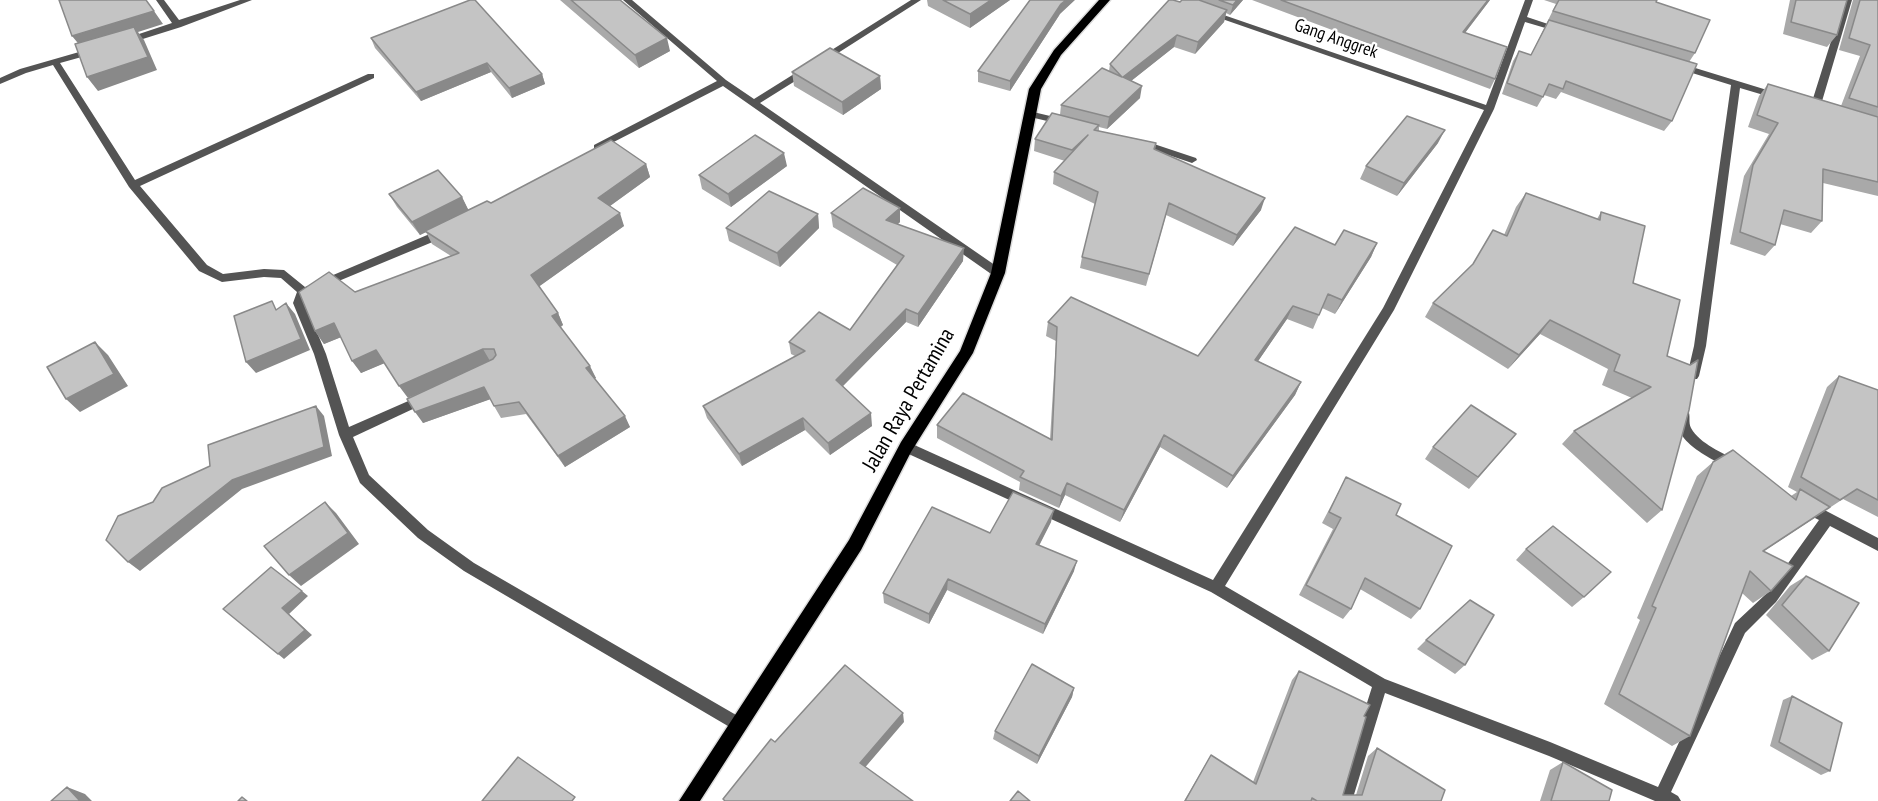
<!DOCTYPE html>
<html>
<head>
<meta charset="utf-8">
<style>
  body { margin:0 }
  canvas { display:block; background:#fff }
</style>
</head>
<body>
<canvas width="1878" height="801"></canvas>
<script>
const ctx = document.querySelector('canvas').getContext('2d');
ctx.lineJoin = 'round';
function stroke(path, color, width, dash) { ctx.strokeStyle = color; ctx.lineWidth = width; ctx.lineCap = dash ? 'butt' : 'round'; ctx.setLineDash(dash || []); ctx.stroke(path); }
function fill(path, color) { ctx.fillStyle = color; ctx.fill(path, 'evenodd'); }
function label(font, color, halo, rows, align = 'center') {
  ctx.font = font + ' "PT Sans Narrow",sans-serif'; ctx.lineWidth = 4.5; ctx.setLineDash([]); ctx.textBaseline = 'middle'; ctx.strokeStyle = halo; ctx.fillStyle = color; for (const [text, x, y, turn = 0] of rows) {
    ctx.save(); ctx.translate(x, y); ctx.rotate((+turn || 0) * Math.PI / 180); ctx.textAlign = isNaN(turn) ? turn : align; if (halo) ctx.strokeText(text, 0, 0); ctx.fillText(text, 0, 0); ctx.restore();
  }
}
const primary = new Path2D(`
  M1099,0h11l-49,55 -20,34 -36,184 -32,80 -62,99 -50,98 -161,251h-21l170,-261 52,-98 59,-91 31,-78 38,-184 25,-39z`);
stroke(primary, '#dbdbdb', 3);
fill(new Path2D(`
  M156,0h8l15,20 61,-20h12l-71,27 -51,16h-6v-4l48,-16z
  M623,0h9l94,80 28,19 48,-30h6v4l-48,30 242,167 1,3 -1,3h-8l-271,-190 -123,63h-6v-4l123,-64z
  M911,0h10l-94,60 -3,1 -5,-3z
  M1525,0h8l-6,17 36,12 -4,3 -34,-10 -31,87 -100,201 -169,276 160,93 165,63 108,45 77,-164 31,-29 53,-74 -18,-9 -1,-4 1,-4 5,-2 5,2 67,35v13l-48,-25 -54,76 -31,31 -74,159 7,4 3,5h-26l-106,-45 -164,-63 -33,108h-16l36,-114 -161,-95 -309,-141 -2,-4 2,-4 4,-1 4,1 303,137 170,-272 101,-198 -279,-97 7,-2 274,94z
  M1844,0h8l-32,108 -5,3 -3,-1 -2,-2z
  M93,48l5,3 -2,2 -36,10 75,117 233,-106h6v4l-234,108 67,79 16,9 41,-5 20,1 21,17 134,-57h8l1,3 -1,3 -130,54 -12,8v5l21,51 23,73 73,-32h8l2,3 -2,3 -77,36 16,38 59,55 46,33 269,156 2,5 -2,5 -5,2 -5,-2 -269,-158 -46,-33 -58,-55 -21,-48 -25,-81 -21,-51 4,-11 -16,-14 -17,-1 -42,5 -23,-11 -70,-84 -76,-122 -27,8 -26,11v-6l20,-9z
  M1679,63l101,31 2,2 -5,3 -37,-11 -34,258 -7,30 -2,3h-8l-2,-3 7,-30 37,-261 -55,-17v-4z
  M1029,111l38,9 2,2 -5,3 -38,-9 -2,-2z
  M1139,139l57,19 1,2 -5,3 -56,-19v-4z
  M1684,408l4,2c3,6 0,12 3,18 9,16 32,25 47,33l2,4 -2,4 -4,1 -4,-1c-21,-12 -63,-29 -50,-59z`), '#545454');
fill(primary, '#000');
fill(new Path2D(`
  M560,0h60l50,51 -31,17z
  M927,0h83l-40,28 -42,-22z
  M1182,0h61l-13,15 -4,-2 -2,9 -29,32 -21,-7 -43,34 9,17 -33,31 -8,-2v4l57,12 -1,7 106,60 -28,36 -67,-31 -20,71 -66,-18 2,-11 13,-53 -42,-20 1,-12 11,-11 -31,-10 1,-12 25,-24 1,-10 48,-34 1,-7z
  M1252,0h238l-25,33 30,46 -5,10z
  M1544,0h113l-1,2 39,51 -6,9 -17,59 -8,10 -103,-39 -5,7 -12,-4 -7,12 -35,-13 11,-33 6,-10 12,4 25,-51z
  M1790,0h57l-10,35 -10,12 -44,-13z
  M1853,0h25v196l-55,-13 -1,38 -11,12 -31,-9 -5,21 -10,11 -35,-12 14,-68 25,-42 -21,-7 11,-31 9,-12 73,22 19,-50 -21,-6z
  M1060,14l-50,77 -32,-9v-11z
  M371,38l171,36 3,10 -33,14 -21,-26 -70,29 -46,-53z
  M792,72l88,4 1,13 -38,26 -49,-29z
  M1438,143l-41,53 -37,-17 6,-13z
  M646,164l4,13 -40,29 14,20 -85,60 19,27 5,12 -2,2 35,51 -2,1 36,48 -65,40 -39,-53 -25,4 -11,-19 -67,24 -10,-27 -29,-33 -23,10 -20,-36 -17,7 -9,-13 40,-39 96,-36 -19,-12 -6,-12 -6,3 -23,-28 -8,-13 73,3 6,13z
  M787,166l-56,41 -29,-18 -3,-14z
  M1526,193l71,26 4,-7 66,144 -5,154 -15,13 -85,-79 12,-13 58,-33 -30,-13 6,-16 -68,-35 -32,35 -83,-52 8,-14 71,-68 12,-28z
  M900,208v14l-2,2 65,37 -45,66 -12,-5 -63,64 29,40 -42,29 -25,-25 -63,36 -35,-48 -4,-12 92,-50 -4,-2 -2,-12 61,-12 47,-65 -64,-38 -2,-14z
  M818,214l1,14 -39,39 -51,-26 -3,-13z
  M1377,243l-6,14 -36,57 -13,-6 -9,21 -26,-10 -29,42 43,21 -6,13 -68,93 -67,-41 -40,75 -55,-27 -6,13 -40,-18 1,-8 -83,-44v-13l113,14 6,-98 -10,-5 2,-14 150,34 137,-111z
  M1839,376l39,14v127l-35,-18 -79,52 7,40 -18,12 -11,-10 -52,143 -18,10 -68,-42 36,-84 -3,-2 60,-142 16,-14 78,34 6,-4 -9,-5 39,-100z
  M1516,434l-47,55 -44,-30 8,-12z
  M1346,477l50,38 24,94 -9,10 -51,-30 -9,20 -8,10 -44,-24 34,-66 -11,-6z
  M1051,522l-12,24 35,25 -31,63 -96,-44 -18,34 -45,-21 -1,-10 107,-60z
  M1526,549l58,48 -12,10 -56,-47z
  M1806,576l23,75 -17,9 -46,-45 24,-29z
  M1426,640l39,25 -10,9 -38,-25z
  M1299,671l65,45 -21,79h13l12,-39 9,-8 64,53h-257l27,-46 42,27 39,-102z
  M1074,688l-2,9 -35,67 -44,-25 2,-8z
  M1792,696l38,75 -9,4 -51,-29 13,-46z
  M1563,762l46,39h-69l10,-31z`), '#a9a9a9');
fill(new Path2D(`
  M991,0h19l-40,28v-14z
  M1066,0h9l-15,14 -50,77v-10l51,-77z
  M1237,0h6l-13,15 3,-10z
  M1488,0h2l-32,42 5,-10z
  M1227,10l-3,12 -29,32 3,-12z
  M154,11l9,13 -25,8 6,8 13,30 -59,21 -11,-14 -5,-29 -10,-12z
  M1177,35l-3,12 -53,42 2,-12z
  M667,38l3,13 -31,17 -4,-13z
  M487,63l4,9 -70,29 -5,-9z
  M542,74l3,10 -33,14 -3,-10z
  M880,76l1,13 -38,26 -1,-13z
  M1142,86l-2,12 -33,31 2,-12z
  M1445,130l-7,13 -41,53 7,-13z
  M784,153l3,13 -56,41 -3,-13z
  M646,164l4,13 -47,34 -5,-13z
  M462,197l7,14 -49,24 -8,-13z
  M1265,198l-4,12 -28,36 4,-11z
  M900,208v14l-13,11 -1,-13z
  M620,213l4,13 -87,62 -6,-13z
  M818,214l1,14 -39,39 -3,-14z
  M1377,243l-6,14 -36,57 7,-14z
  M964,248l-1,13 -45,66v-13z
  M286,303l9,11 15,36 -54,23 -10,-11z
  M1293,306l-6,13 -37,54 5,-13z
  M906,309v13l-69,70 -1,-12z
  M558,313l5,12 -5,3 -6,-12z
  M1550,320l-10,14 -32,35 11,-14z
  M334,323l10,13 -20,8 -9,-13z
  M95,342l13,13 20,31 -48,26 -14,-13z
  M483,349l7,12 -82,37 -9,-12z
  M376,350l9,13 -24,10 -9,-12z
  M590,366l6,12 -5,2 -5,-12z
  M1301,382l-6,13 -68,93 6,-12z
  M484,387l7,12 -68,24 -8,-11z
  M316,406l8,10 8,40 -90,33 -102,82 -12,-9z
  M871,413l1,13 -42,29 -2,-12z
  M625,416l5,11 -65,40 -7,-11z
  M803,418l2,12 -63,36 -3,-12z
  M1164,435l-4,12 -40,75 4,-12z
  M1067,483l-2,12 -6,13 2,-12z
  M325,502l11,11 23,31 -58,42 -12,-11z
  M1830,507l-19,13 -66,43 18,-12z
  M1054,510l-3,12 -17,33 2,-11z
  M1077,561l-3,10 -31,63 2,-10z
  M948,579l-1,11 -18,34v-10z
  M302,591l6,5 -19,18 23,21 -28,24 -6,-5 4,-46z
  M1074,688l-2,9 -35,67 2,-8z
  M903,713l1,9 -42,49 -2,-8z
  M67,787l18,7 7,7h-12z`), '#898989');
const building = new Path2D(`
  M59,0h87l8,11 -82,25z
  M470,0h5l67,74 -33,14 -22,-25 -71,29 -45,-54z
  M571,0h49l47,38 -32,17z
  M943,0h48l-21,14z
  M1030,0h36l-5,4 -51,77 -32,-10z
  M1169,0h4l7,2 2,-2h17l28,10 -29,32 -21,-7 -54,42 19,9 -33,31 -48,-12 41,-37 20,9 -12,-13z
  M1219,0h18l-4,5z
  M1281,0h207l-25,32 44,15 -12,32z
  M1559,0h98l-1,2 54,18 -15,33 -142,-42z
  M1796,0h51l-10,35 -46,-13z
  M1860,0h18v107l-29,-9 21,-53 -21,-7z
  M1549,20l148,44 -25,57 -106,-40 -3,8 -14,-5 -6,13 -36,-14 12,-32 12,4z
  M134,27l14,30 -61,20 -12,-33z
  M830,48l50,28 -38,26 -50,-30z
  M1768,84l110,33v65l-55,-13 -1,52 -38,-11 -9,35 -35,-13 13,-67 25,-42 -21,-8z
  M1052,113l47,12 -5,5 62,13 -2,6 111,49 -28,37 -68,-32 -20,71 -67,-17 16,-65 -44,-20 34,-37 -16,15 -37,-11z
  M1407,116l38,14 -41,53 -38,-17z
  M755,135l29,18 -56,41 -29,-19z
  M611,140l35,24 -48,34 22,15 -89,62 27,38 -6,3 38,50 -4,2 39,48 -67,40 -39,-54 -25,4 -10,-19 -69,25 -8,-13 86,-40 3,-4 -2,-6h-11l-84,37 -23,-36 -24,11 -18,-38 -19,8 -16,-39 30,-20 26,20 104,-39 -34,-22 62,-30 4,2z
  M438,170l24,27 -50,25 -23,-28z
  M863,188l37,20 -14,12 78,28 -46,66 -12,-5 -70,71 35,33 -43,30 -25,-25 -64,36 -36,-48 102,-55 -16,-9 30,-30 31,18 54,-74 -73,-43z
  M769,191l49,23 -41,39 -51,-25z
  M1526,193l74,27 1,-8 44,14 -12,57 47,17 -13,56 23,9 8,-5 -9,50 -27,100 -88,-79 77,-44 -37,-16 6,-16 -70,-35 -31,35 -86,-52 40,-39 20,-34 14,6z
  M1295,227l40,18 9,-15 33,13 -35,57 -14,-6 -9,21 -26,-9 -38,54 46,22 -68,94 -69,-41 -40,75 -57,-27 -6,13 -41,-19 4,-6 -87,-46 26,-32 89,47 5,-113 -9,-5 23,-25 127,59z
  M272,301l4,9 10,-7 15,36 -55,23 -12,-46z
  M95,342l19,32 -48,25 -19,-32z
  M1839,376l39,14v110l-21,-11 -17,11 -39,-23z
  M1471,405l45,29 -38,43 -45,-30z
  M316,406l8,41 -92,33 -104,82 -22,-22 12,-24 35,-14 9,-14 48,-22 -2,-21z
  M1733,450l63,50 4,-11 30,18 -67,44 30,15 -22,25 -21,-20 -60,165 -71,-42 37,-86 -4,-2 61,-144z
  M1346,477l55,27 -5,11 56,31 -32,63 -55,-31 -14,31 -45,-24 35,-67 -12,-6z
  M1013,492l41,18 -18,34 41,17 -32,63 -97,-45 -19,35 -46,-21 49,-86 58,26z
  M325,502l23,31 -59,42 -25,-29z
  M1553,526l58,46 -27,25 -58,-48z
  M271,567l31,24 -20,17 23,22 -27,24 -55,-45z
  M1806,576l53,27 -30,48 -47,-46z
  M1470,600l24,15 -29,50 -39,-25z
  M1032,664l42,24 -35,68 -44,-25z
  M845,665l58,48 -43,50 53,38h-188l-2,-2 48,-60 4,3z
  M1299,671l71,34 -6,11 2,1 -23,78h19l15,-47 68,42 -4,11h-124l-5,-3 -1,3h-126l26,-46 45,29z
  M1792,696l50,27 -12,48 -51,-29z
  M518,757l57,40 -3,4h-90z
  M1563,762l49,28 -3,11h-58z
  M67,787l13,14h-29z
  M1018,791l12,10h-20z
  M242,797l5,4h-9z`);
fill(building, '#c4c4c4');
stroke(building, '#898989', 1.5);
label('18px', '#000', '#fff', [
  ["Gang Anggrek",1336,39,19]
]);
label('22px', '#000', '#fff', [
  ["Jalan Raya Pertamina",909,400,-60]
]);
</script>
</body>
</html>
